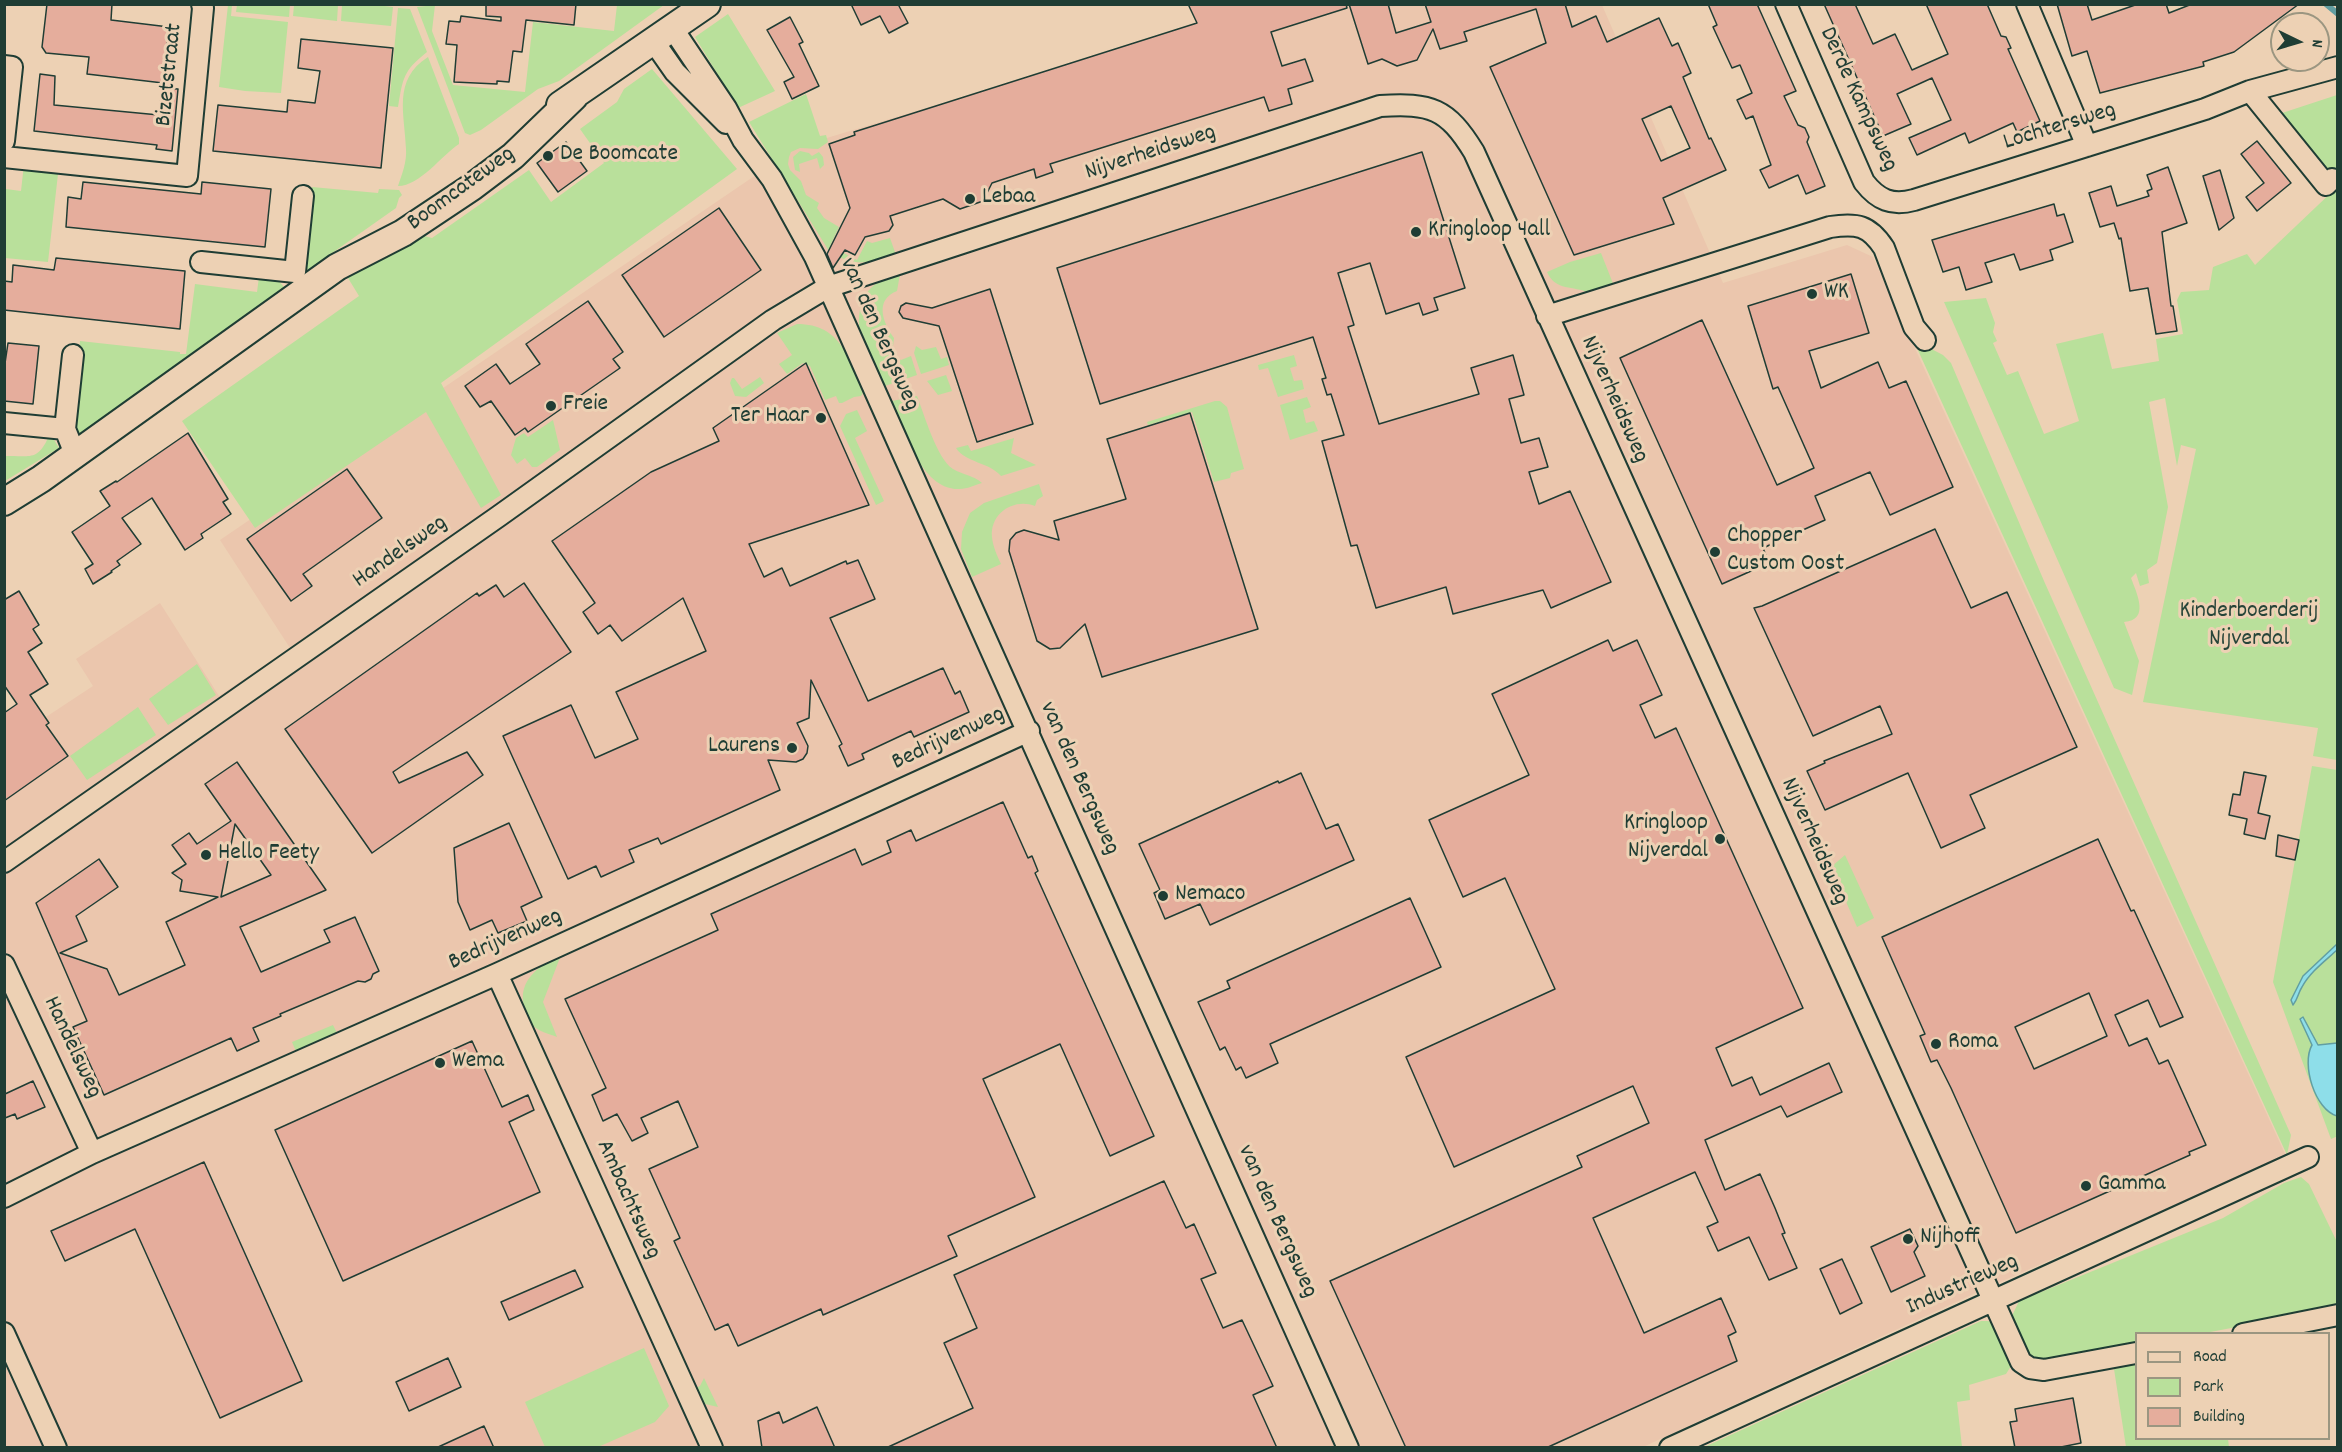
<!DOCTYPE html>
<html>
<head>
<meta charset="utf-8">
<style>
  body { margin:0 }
  #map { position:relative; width:2342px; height:1452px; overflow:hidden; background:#edd1b4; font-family:Dekko,sans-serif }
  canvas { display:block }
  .frame { position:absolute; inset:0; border:6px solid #1f3d34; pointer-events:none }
  .legend { position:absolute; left:2135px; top:1332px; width:195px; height:108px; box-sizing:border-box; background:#edd1b4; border:2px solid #9b9681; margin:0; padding:8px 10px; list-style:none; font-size:18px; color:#1f3d34 }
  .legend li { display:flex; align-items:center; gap:12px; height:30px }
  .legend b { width:30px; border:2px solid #9b9681 }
  .north { position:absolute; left:2270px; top:12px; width:60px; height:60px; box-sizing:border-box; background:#edd1b4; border:2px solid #9b9681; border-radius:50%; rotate:95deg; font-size:16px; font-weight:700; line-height:24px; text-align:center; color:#1f3d34 }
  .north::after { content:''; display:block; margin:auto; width:21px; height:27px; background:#1f3d34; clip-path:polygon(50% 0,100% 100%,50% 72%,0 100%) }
</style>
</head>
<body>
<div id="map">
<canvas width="2342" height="1452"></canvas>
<div class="frame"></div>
<ul class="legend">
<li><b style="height:8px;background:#edd1b4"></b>Road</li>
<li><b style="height:16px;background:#b9e09b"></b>Park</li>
<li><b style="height:16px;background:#e5ad9c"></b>Building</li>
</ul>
<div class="north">N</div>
</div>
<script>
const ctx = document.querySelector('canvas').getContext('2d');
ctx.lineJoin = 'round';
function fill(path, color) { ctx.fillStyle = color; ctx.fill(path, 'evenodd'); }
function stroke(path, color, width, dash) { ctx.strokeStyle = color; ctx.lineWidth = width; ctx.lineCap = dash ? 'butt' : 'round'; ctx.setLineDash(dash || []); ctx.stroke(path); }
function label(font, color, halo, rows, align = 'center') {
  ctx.font = font + ' Dekko,sans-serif'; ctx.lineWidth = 6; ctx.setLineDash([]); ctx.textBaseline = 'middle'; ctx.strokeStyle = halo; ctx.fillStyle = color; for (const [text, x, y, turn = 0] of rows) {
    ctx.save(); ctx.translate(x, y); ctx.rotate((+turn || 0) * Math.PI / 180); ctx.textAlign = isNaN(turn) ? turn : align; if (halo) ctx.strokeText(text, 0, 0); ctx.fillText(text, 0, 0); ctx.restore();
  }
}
fill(new Path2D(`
  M1267,5h335l121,278 124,-38 26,12 413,899 -304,134 -339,157h-1638l-1,-715 11,14 35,-23 -4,-6 47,-31 -17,-27 84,-56 59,93 71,-48 -70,-108 577,-393z`), '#ebc6ad');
fill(new Path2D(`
  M368,4l25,3 -2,19 -50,-5 1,-16z
  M228,5h4l-1,11 57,6 -7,71 -36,-2 -26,-4z
  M237,5h53l-1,12 -53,-5z
  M294,5h44l-1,16 -44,-5z
  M435,5l-3,26 21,54 72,7 8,-70 81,9 3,-26h47l-105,76 -21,8 -57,41 -11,5 -5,-2 -48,-126z
  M398,8l12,1 17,43c-24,19 -24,26 -29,55l-9,-1z
  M728,14l47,77 -37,17 -43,-71z
  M428,57l31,81v6c-17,11 -39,42 -61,42 4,-12 9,-24 8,-37 -1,-35 -14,-69 22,-92z
  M652,69l85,100 -296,214 60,112 -20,13 -55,-96 -171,116 -73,-107 177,-125 -11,-18 24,-17 48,-26 12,3 97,-68 22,32 53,-39 -24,-34 37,-27 7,-13z
  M806,94l14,42 6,-1 2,7 -10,7 -18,-1 -9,4 -2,5 -1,7 2,6 11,11 5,14 13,8 -2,5 7,10 15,9 -9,19 27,14 10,-19 5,2 18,-5 6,17c-29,8 -41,13 -67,-4l-80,-129z
  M2337,95v82l-7,-9 -2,2 -42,-52 -7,1 -3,-4z
  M800,151l9,2 3,3 7,-4 4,5 1,8 -4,4 -3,-11 -18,6 1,8 -5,-2 -2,-13z
  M24,164l33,6 1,4 -10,88 -43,-4 -1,-61 2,-8 15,2z
  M312,187l66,6 1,-4 20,1 3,5 -3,3 -3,10 -88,62 -4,-4z
  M2337,187v573l-24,-4 5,-28 -175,-26 53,-253 -15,-4 -4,21 -12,-68 -16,4 19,105 -11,56 -10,7 2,13 -9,3 -4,-13 -5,5c6,16 19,42 -7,44l15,39 -7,34 -18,-7 -170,-386 42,-4 9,25 -2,9 4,9 -4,2 14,32 11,-4 26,63 35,-13 -23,-77 47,-11 9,36 47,-8 -3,-22 27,-5 -6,-34 4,-8 28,-2 4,-23 34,-13 8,11z
  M1601,253l13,33 -25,7c-16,-8 -33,-1 -42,-21l23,-10z
  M900,274l-3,17c-23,9 -14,32 -3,47l-2,16 9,6 10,-4 6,19 -32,11 -26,-60c-1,-31 12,-45 41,-52z
  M259,277l18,2 7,8 -205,147 -6,-8 7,-85 100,11v2h6l9,-70 62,8z
  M797,324c45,0 51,35 66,69l-2,3 -7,1 -12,6h-3l-3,-7 -11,4 -15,-34 -7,-3 -16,11 -8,-10 13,-9 -15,-22z
  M1918,342l25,13 8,8 93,218 247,554 -4,20 -371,-809z
  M916,346l6,4 14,-3 5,12 6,-2 2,8 -28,9 -7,-21z
  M1294,355l3,11 -7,2 4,13 8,-1 2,9 -26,8 -10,-29 -9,2 -1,-5z
  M946,375l6,16 -14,4 -11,-14z
  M760,377l4,6 -18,14 -11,-1 -5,-13 2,-5h2l8,11z
  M917,396c7,18 20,63 36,73 10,6 20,6 29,14 -7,2 -15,6 -22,6 -39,2 -55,-59 -68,-88z
  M1307,397l4,10 -8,3 3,13 8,-2 4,10 -28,9 -10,-35z
  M1215,401h5l7,6 17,62 -13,4 -1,5 -16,4 -22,-70 -44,13 -1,-3z
  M857,410l10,21 -12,7 29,63 -8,4 -36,-79 6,-12z
  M553,420l7,30 -23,17h-5l-7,-9 -8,6 -6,-9 5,-17 8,-5 4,4z
  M48,438h5l6,10 -54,33v-25c24,-1 32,6 43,-18z
  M1014,438l-3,15 25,12 -35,11c-12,-14 -35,-13 -45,-28l12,-3 3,6z
  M1039,484l4,12 -6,4 -2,6c-21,-8 -45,7 -43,31 1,10 5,18 9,27l-29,13 -11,-28 1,-17 8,-19 14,-10z
  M197,664l19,31 -48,30 -19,-26z
  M138,707l18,28 -69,45 -17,-24z
  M2312,766l25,4 1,366 -7,3 -58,-157z
  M1845,855l29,63 -17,9 -26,-60z
  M561,955l-18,47 14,35c-8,-3 -19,-6 -25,-12 -4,-5 -6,-12 -8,-18 -7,-27 16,-42 37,-52z
  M333,1025l5,10 -41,19 -5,-12z
  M2301,1177l8,7 28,58v66l-132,25 -69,1v13l-86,17 -24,-7 -15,-39 8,-17 204,-83 61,-35z
  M1981,1321h7l8,3 17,39 -7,11 -37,11 1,15 -13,2 5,45 -260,1z
  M644,1348l25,58 -14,16 -57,25h-53l-20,-45z
  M2136,1364v74l92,1 1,8h-103l-12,-78z
  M704,1378l14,29 -17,-4 -6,-15 5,-2z`), '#b9e09b');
const water = new Path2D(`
  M2337,944v6c-12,11 -27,22 -35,37 -4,6 -4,12 -9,18l-2,-5 12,-24z
  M2303,1017l15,28 19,-2v73c-22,-6 -36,-52 -25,-71l-12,-26z`);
fill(water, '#8edee9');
stroke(water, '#629ea1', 1.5);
stroke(new Path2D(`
  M2326,4l12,10`), '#629ea1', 6);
const building = new Path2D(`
  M47,4h65l-1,16 58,7 -6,56 -76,-9 2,-17 -43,-4 -4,-6z
  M486,4h90l-2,21 -48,-5 -4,32 -9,-1 -4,31 -12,-1v3l-43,-2 3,-37 -11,-1 3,-23 11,1 1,-6 40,5v-4l-15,-1z
  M851,4h51l-3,2 9,17 -19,10 -9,-17 -19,9z
  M1188,4h158l1,4 -76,24 11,34 23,-7 8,22 -25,8 4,15 -23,7 -5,-14 -214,67 3,8 -17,6 -2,-9 -42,14 -9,18 -23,8 -17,-10 -53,17 3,9 -4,6 -24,6 -10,18 -10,-5 -12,18 -6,-14 23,-46 -21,-64 26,-9 -1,-3 343,-109z
  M1349,4h39l8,29 35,-11 -6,-18h140l7,23 24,-11 11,26 52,-24 13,28 6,-3 13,30 -8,4 26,62 2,-1 15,32 -63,28 11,26 -100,31 -84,-188 56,-24 -10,-34 -72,23 3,9 -27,8 -7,-20 -16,31 -20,6 -15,-7 -14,5zM1671,106l19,42 -29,13 -19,-42z
  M1708,4h49l39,87 -12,5 14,29 7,3 4,9 -2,5 18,44 -19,8 -8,-19 -29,13 -9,-18 11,-5 -18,-49 -7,3 -9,-19 15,-7 -12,-28 -8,3 -19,-41 4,-2z
  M1824,4h31l18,40 22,-10 17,36 36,-16 -22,-50h61l14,32 5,1 5,11 -3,1 32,72 -23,11 -4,-9 -44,20 -4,-10 -48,22 -8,-17 42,-18 -19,-42 -35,16 14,30 -28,12z
  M2057,4h30l5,16 46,-16h28l3,9 23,-9h107l-65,48 -31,10 1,4 -104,27 -13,-42 -15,5z
  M790,17l13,25 -4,2 20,42 -27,13 -8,-17 10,-5 -27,-47z
  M301,39l92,9 -12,120 -168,-17 5,-46 69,7 1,-12 27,3 5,-32 -22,-3z
  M40,74l15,2 -1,29 105,10 3,-27 16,1 -6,62 -16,-2 1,-4 -123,-14z
  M2257,141l34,42 -34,28 -11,-14 18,-14 -23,-29z
  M566,142l21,29 -29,21 -21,-29z
  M1422,152l43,136 -31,10 4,12 -15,5 -4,-12 -33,11 -16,-51 -32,10 16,52 -6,2 31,97 100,-30 -8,-26 42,-13 11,40 -15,4 12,44 18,-5 9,29 -19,5 10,32 31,-13 41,91 -60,26 -8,-18 -90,24 -7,-27 -70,21 -19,-63 -6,1 -29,-105 22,-6 -13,-41 -4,1 -5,-16 4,-1 -13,-41 -213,67 -43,-136z
  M2168,167l19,56 -25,9 9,74h2l4,25 -21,3 -8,-46 -18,3 -9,-53 -2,1 -5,-16 -14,4 -11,-34 22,-7 6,20 32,-10 -2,-5 5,-2 -5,-14z
  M2220,170l14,48 -15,12 -16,-54z
  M83,182l118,12 1,-12 69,7 -6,58 -199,-20 2,-30 13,2z
  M2054,204l3,12 7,-2 9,28 -23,8 3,10 -33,10 -6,-16 -29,9 7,19 -26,8 -7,-23 -16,5 -11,-32z
  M719,208l42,62 -97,67 -42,-62z
  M56,258l129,13 -5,58 -176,-19v-29l8,1 1,-17 41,5z
  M1851,274l18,59 -60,18 12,37 57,-26 11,26 17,-7 47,106 -63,28 -20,-43 -55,24 10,24 -62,28 6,15 -47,21 -102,-226 82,-38 75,165 37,-17 -36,-81 -5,2 -25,-83z
  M990,289l43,135 -56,18 -38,-116 -36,-8 -4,-6 2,-6 5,-3 26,5z
  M588,301l35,51 -10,7 7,9 -92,64 -3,-4 -10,7 -24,-34 -11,6 -15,-21 31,-22 14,20 30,-20 -14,-20z
  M8,343l31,3 -6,58 -29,-3v-31z
  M806,363l63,142 -120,39 15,33 18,-9 8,18 56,-25 1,3 11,-4 17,39 -45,19 38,83 75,-33 12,26 5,-3 9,21 -55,25 -3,-6 -49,23 2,5 -16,7 -9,-20 3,-2 -31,-64 -2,38 -12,5 11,23 -1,7 -4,6 -7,3 -28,-2 12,30 -119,54 -3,-6 -29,12 5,12 -33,15 -5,-11 -28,13 -65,-143 68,-31 24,53 43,-19 -22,-47 90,-41 -23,-53 -61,43 -12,-16 -12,9 -15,-22 12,-9 -43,-62 99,-69 68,-31 -6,-13z
  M1190,413l68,216 -156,48 -17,-53 -25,24 -10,1 -13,-8 -28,-90 1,-11 6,-7 8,-3 35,10 -5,-19 72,-22 -19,-60z
  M188,433l40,66 -5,3 8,12 -30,20 2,4 -18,12 -33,-52 -30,20 19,26 -24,17 3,4 -9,6 1,1 -19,12 -8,-15 8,-5 -21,-32 38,-26 -10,-15 16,-10 1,1z
  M347,469l35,49 -79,56 9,12 -21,15 -44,-62z
  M1935,529l36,79 36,-16 70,155 -107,48 15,33 -44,20 -33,-75 -83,37 -18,-39 18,-8 -1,-2 68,-27 -12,-28 -67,30 -59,-128 8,-2z
  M524,583l47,69 -178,120 6,11 68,-31 16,23 -111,78 -87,-124 192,-136 2,3 17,-11 8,12z
  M19,591l20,34 -6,4 9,14 -14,9 20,32 -18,11 19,28 -3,2 22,31 -64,45v-88l13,-9 -13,-19v-85z
  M1608,640l5,11 24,-11 25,55 -22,10 15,33 21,-10 127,280 -87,40 16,38 20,-9 8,18 69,-32 13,29 -55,25 -6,-11 -76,34 20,50 35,-16 15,34 10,25 -3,1 15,34 -28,12 -20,-43 -31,14 -11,-24 11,-5 -23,-50 -102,46 51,115 77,-35 15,34 -8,4 9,25 -191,87h-140l-76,-167 252,-114 -5,-11 72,-33 -16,-37 -179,81 -48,-110 149,-68 -50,-111 -42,19 -34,-77 100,-45 -37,-81z
  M237,762l89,128 -86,37 21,45 69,-30 -6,-12 31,-13 24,54 -6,3 -2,5 -6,3 -7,-1 -78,33 1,2 -28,12 6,13 -22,10 -6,-13 -127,57 -31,-68 14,-6 -51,-118 63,-44 19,28 -42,29 11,25 -27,12 47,16 12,26 66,-30 -19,-43 52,-25 -38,-6 2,-11 -10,-7 14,-9 -14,-19 17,-12 8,11 34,-23 -26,-37zM235,824l36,51 -50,22z
  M2244,772l22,4 -8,37 12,3 -5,23 -21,-5 3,-15 -18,-4 4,-21 7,1z
  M1301,773l25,56 12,-5 16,36 -144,65 -10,-21 -35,15 -11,-26 6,-3 -21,-46 139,-63 1,2z
  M1003,802l25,56 4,-2 6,15 -3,2 119,263 -44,20 -50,-112 -77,35 52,118 -87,39 9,20 -134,59 -2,-6 -83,37 -10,-22 -13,6 -41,-89 6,-3 -31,-69 49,-22 -20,-46 -37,17 7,15 -16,8 -15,-27 -14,7 -11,-26 14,-7 -41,-89 153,-69 -7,-16 144,-65 7,16 29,-13 -4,-11 24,-11 5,11z
  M509,823l33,74 -21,10 6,14 -29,12 -6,-13 -22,10 -12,-28 -4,-54z
  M2278,835l21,5 -4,20 -19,-4z
  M2098,839l33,72 3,-1 49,107 -23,10 -12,-27 -33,15 14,31 18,-8 12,26 9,-4 38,85 -17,7 1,3 -174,78 -65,-145 -14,-28 -6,2 -11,-26 5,-2 -43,-97zM2089,993l18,43 -73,33 -19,-42z
  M1410,898l31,69 -171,77 8,19 -32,15 -5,-11 -5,3 -11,-23 -5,3 -22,-48 32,-14 -3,-7z
  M472,1041l30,66 26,-12 6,15 -25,12 31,70 -197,89 -68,-151z
  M33,1081l12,26 -28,12 -2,-5 -10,4v-24z
  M204,1162l98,219 -82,37 -85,-189 -70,32 -14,-30z
  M1164,1181l22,47 8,-4 22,49 -15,6 22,49 19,-8 31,66 -20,9 24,53h-391l87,-40 -29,-65 33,-15 -23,-53z
  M1910,1229l8,17 -4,6 11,24 -34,16 -20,-45z
  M1842,1259l20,44 -22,11 -20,-45z
  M575,1270l8,17 -74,33 -8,-18z
  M448,1358l13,29 -52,24 -13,-29z
  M2073,1398l8,45 -25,5h-41l-5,-26 7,-1 -2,-12z
  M817,1407l18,41h-73l-4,-27 21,-9 4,11z
  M484,1426l10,22h-58z`);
fill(building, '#e5ad9c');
stroke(building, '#1f3d34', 1.5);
const minor = new Path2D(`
  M1786,4l78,178c14,18 28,24 50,18l291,-91 45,-18 88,-24
  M2027,4l60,142
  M673,29l53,79 17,32 29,39 43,78 533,1191
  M654,42l21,30 51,51
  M4,66l8,1 -8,74
  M2250,91l76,94 6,-6
  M4,157l183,19 16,-168 -1,-4
  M201,262l94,10 8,-76
  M1547,316l283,-89c27,-4 39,-2 54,21l30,79 11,13
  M4,423l61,6 10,25
  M65,429l8,-74
  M4,862l495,-346 274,-196 55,-33 552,-181c51,-3 67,2 94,46l547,1210 9,6 14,2 92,-17
  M4,965l88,188
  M497,974l215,474
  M4,1197l88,-44 405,-179 532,-243
  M4,1333l52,115
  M2243,1334l95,-19
  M1670,1448l638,-291`);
const tertiary = new Path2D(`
  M560,105l147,-101
  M4,502l37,-23 296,-212 66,-34 69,-46 41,-31 61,-59`);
stroke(minor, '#1f3d34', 24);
stroke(tertiary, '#1f3d34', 30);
stroke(minor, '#edd1b4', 20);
stroke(tertiary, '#edd1b4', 26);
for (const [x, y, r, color] of [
  [548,156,6,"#1f3d34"],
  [970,199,6,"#1f3d34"],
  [1416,232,6,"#1f3d34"],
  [1812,294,6,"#1f3d34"],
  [551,406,6,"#1f3d34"],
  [821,418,6,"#1f3d34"],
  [1715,552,6,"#1f3d34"],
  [792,748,6,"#1f3d34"],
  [1720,839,6,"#1f3d34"],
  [206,855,6,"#1f3d34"],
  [1163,896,6,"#1f3d34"],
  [1936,1044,6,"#1f3d34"],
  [440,1063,6,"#1f3d34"],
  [2086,1186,6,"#1f3d34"],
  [1908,1239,6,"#1f3d34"]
]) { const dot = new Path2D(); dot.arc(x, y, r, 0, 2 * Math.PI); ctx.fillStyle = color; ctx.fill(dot); stroke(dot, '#edd1b4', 2); }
label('24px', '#1f3d34', '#edd1b4', [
  ["Bizetstraat",171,75,-84],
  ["Derde Kampsweg",1857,100,65],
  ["Lochtersweg",2060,128,-17],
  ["Nijverheidsweg",1151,154,-18],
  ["Boomcateweg",462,190,-36],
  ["van den Bergsweg",878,335,66],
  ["Nijverheidsweg",1613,400,66],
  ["Handelsweg",401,553,-35],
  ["Bedrijvenweg",949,740,-25],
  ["van den Bergsweg",1078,779,66],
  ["Nijverheidsweg",1813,842,66],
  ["Bedrijvenweg",506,941,-24],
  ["Handelsweg",71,1048,65],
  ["Ambachtsweg",627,1200,66],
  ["van den Bergsweg",1276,1222,66],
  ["Industrieweg",1963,1286,-24]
]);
label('24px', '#1f3d34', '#edd1b4', [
  ["De Boomcate",560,156],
  ["Lebaa",982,199],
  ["Kringloop 4all",1428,232],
  ["WK",1824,294],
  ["Freie",563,406],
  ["Ter Haar",809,418,"right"],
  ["Chopper",1727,538],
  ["Custom Oost",1727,566],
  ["Laurens",780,748,"right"],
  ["Kringloop",1708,825,"right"],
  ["Nijverdal",1708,853,"right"],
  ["Hello Feety",218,855],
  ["Nemaco",1175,896],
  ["Roma",1948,1044],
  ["Wema",452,1063],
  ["Gamma",2098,1186],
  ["Nijhoff",1920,1239]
], 'left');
label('24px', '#274539', '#edd1b4', [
  ["Kinderboerderij",2249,613],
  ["Nijverdal",2249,641]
]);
</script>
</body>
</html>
